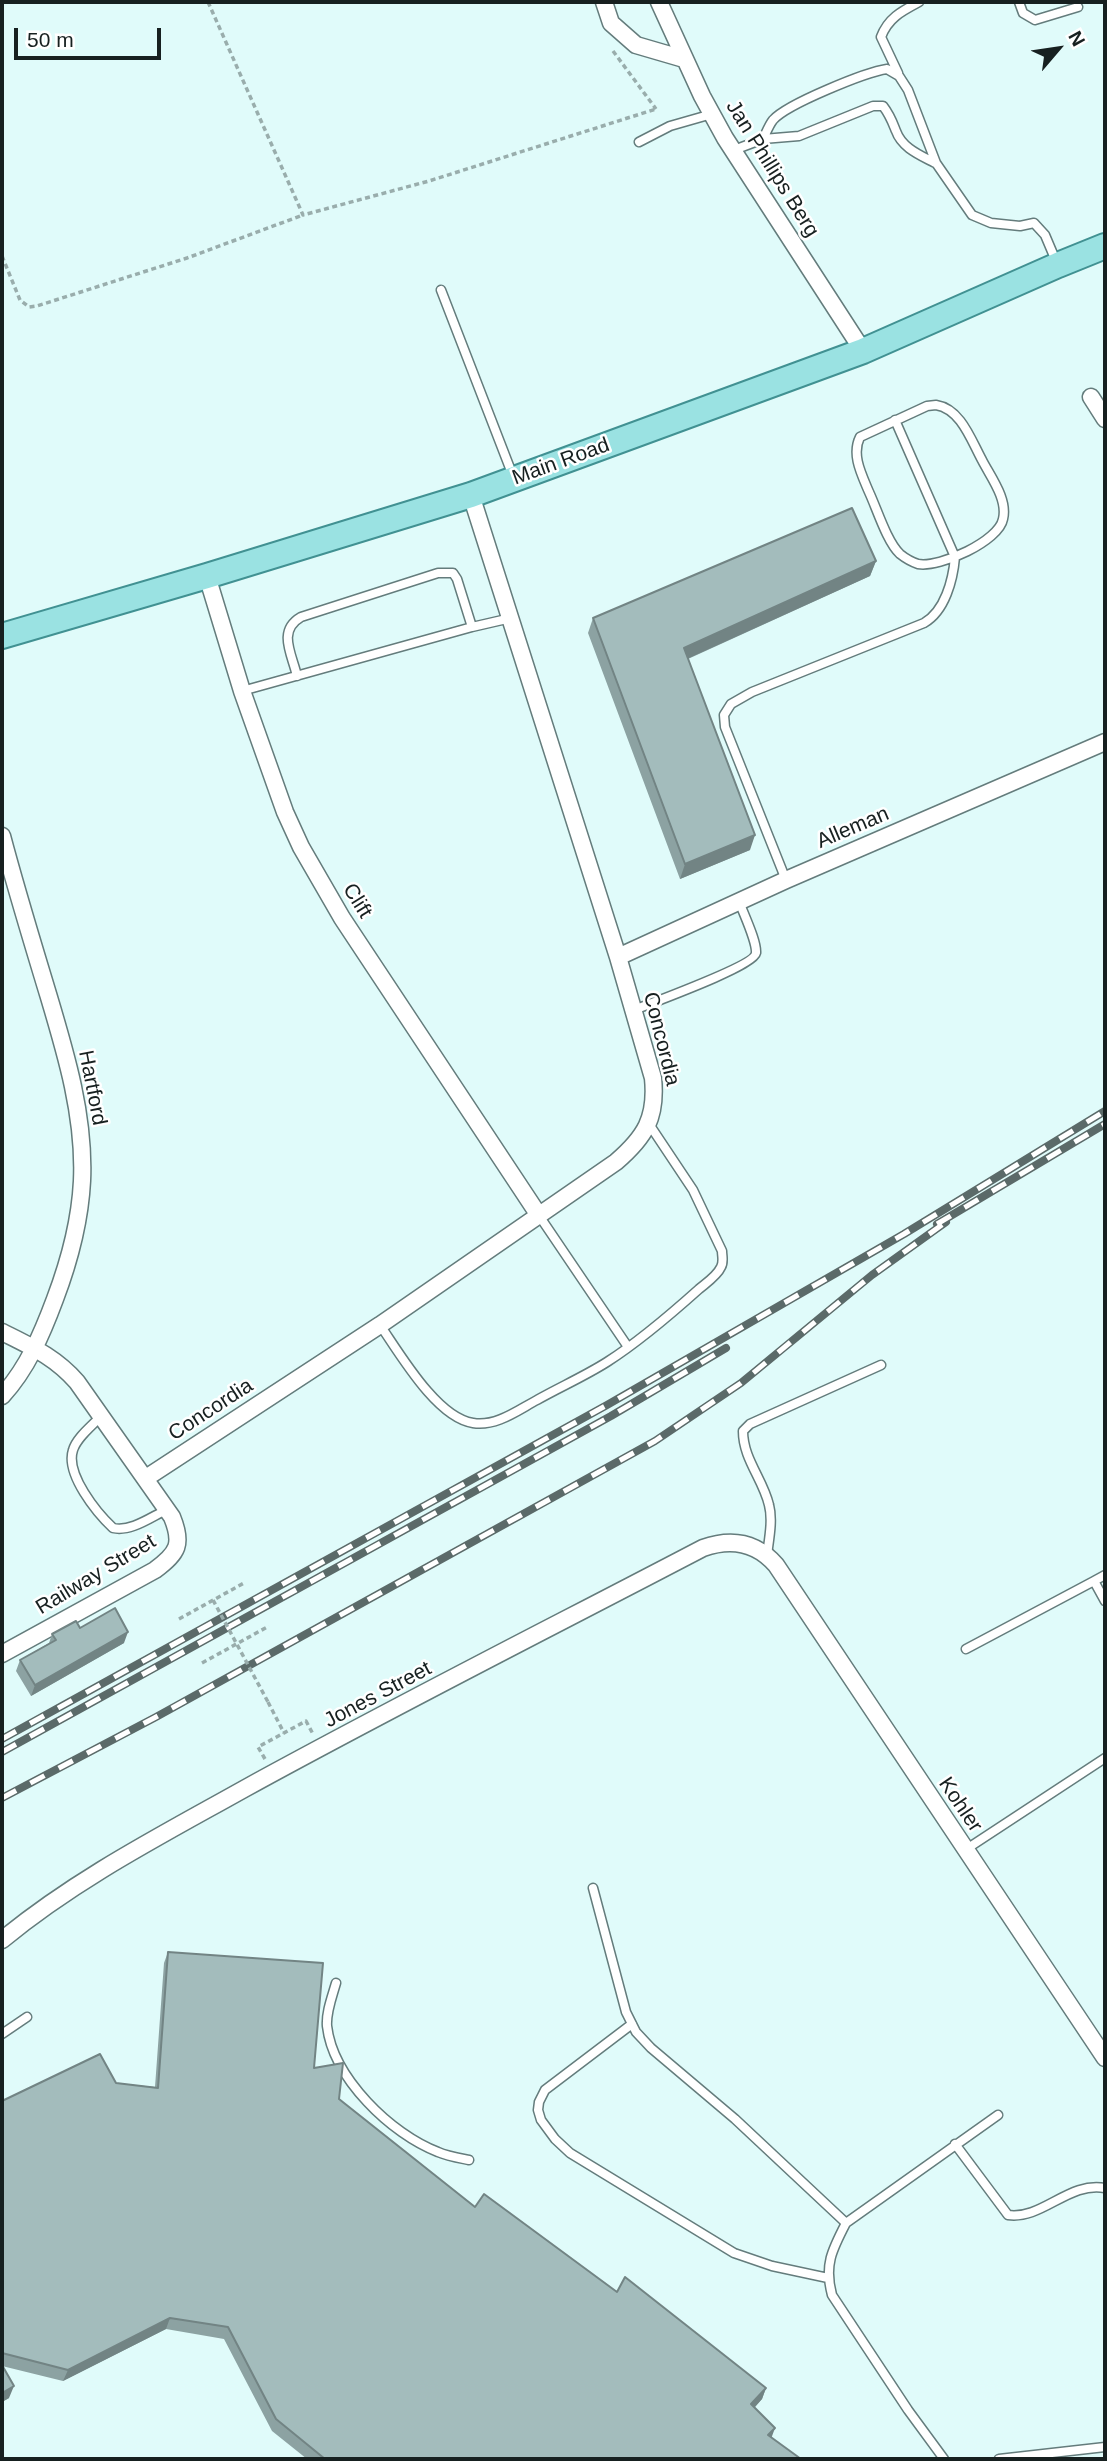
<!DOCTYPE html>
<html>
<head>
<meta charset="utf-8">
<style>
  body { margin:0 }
  #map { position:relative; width:1107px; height:2461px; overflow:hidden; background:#e0fbfa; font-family:Arial,sans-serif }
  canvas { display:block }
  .frame { position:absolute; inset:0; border:4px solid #172020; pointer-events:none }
  .north { position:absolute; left:1023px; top:14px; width:70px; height:70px; -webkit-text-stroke:5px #fff; paint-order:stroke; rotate:61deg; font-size:19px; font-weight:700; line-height:28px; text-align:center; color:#172020 }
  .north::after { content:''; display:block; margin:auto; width:24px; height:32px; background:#172020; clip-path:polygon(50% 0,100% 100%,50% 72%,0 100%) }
  .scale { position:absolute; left:14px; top:28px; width:147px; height:32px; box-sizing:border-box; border:4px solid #172020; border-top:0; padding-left:9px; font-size:21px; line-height:24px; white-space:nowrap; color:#172020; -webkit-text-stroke:5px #fff; paint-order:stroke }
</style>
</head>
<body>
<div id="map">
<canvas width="1107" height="2461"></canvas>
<div class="frame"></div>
<div class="north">N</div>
<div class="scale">50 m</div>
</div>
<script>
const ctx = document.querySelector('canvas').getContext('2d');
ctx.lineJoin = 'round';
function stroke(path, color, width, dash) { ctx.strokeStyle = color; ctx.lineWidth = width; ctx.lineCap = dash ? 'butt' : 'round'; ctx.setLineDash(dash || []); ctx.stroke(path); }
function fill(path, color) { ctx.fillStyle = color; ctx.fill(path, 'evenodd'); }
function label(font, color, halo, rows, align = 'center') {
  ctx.font = font + ' Arial,sans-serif'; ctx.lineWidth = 5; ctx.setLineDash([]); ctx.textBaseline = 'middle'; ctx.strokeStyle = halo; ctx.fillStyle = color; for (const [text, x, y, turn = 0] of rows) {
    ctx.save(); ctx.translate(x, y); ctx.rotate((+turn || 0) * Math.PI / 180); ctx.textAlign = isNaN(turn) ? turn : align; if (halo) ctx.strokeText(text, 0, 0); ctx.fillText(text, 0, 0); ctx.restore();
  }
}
const service = new Path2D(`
  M1019,2l4,11 12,7 43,-13
  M898,73l-17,-36c7,-19 21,-26 38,-35
  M763,139l36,-3 74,-30h10c7,9 9,15 13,25 6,17 24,24 39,32
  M639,142l31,-16 42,-12
  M734,150l29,-11c3,-6 6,-14 10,-19 14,-16 93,-48 114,-51l12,7 9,14 28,73 36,52 19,8 29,3 14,-3 11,12 11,26
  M441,290l72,186
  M936,405c25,4 35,35 46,55 8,16 26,39 21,59 -4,22 -63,49 -85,45 -6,-2 -13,-6 -18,-10 -13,-12 -23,-45 -31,-62 -7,-17 -18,-37 -9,-55l67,-31z
  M297,676c-5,-22 -20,-45 4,-59l137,-44h15l4,6 15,48 39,-9
  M242,691l230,-64
  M786,880l-61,-153 -1,-12 7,-11 21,-12 172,-69c21,-12 29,-43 31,-66l-60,-137
  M634,1010c17,-7 120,-44 122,-57 1,-12 -13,-40 -17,-52
  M538,1214l90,133
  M380,1325c20,29 57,93 93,98 23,4 45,-13 64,-23 23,-13 48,-24 70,-38 33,-21 63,-47 92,-73 7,-6 18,-13 22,-22 3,-5 1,-11 1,-16l-29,-61 -44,-66
  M101,1416c-9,10 -24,21 -28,34 -8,24 24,63 40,78 18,4 38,-11 53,-18
  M767,1555c2,-16 6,-35 2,-50 -6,-26 -26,-46 -26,-74l7,-7 131,-59
  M1105,1575l-11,6 11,20
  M966,1649l128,-68
  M965,1850l140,-92
  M593,1888l33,124 10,20 15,16 84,71 111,104
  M336,1983c-4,14 -10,29 -9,43 6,52 64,108 111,126 9,4 21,6 31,8
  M632,2024l-87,66 -6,12 -1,8 3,10 14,19 15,14 164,100 38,13 56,12
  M2,2034l25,-17
  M955,2144l53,71c34,5 61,-34 97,-27
  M944,2459l-36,-49 -76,-115c-8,-30 0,-45 14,-72l152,-108
  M999,2459l106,-12`);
const minor = new Path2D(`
  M604,2l7,21 25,22 48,14
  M659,2l43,94 23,42 138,213
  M1091,397l14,22
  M207,576l35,115 43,121 16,35 41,71 196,296
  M2,836c14,53 30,105 46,158 18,60 37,123 34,187 -2,40 -13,81 -27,118 -13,35 -28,70 -53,97
  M618,957l168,-77 319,-138
  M2,1332c30,15 53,25 75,50l95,135c11,27 6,36 -17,53l-153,84
  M146,1478l234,-153 236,-163c29,-25 41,-44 37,-84l-35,-121 -147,-462
  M2,1940c74,-61 158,-104 242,-151 151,-83 306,-161 459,-241 28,-10 53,-6 73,17l329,493`);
const primary = new Path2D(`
  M2,636l205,-60 264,-81 392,-144 195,-86 47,-19`);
stroke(service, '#647c7c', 11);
stroke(minor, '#647c7c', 19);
stroke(primary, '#419192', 28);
stroke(new Path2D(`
  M208,2l95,213 126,-34 227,-72
  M613,51l43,58
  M2,256l18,44 9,7 8,-1 150,-48 116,-43
  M179,1619l65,-36
  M202,1663l67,-37
  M268,1702l16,31
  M265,1759l-7,-12 48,-26 7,13`), '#99adac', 3.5, [5, 3.5]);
stroke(service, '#fff', 8);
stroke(minor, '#fff', 16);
stroke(primary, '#9ae2e2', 24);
const rail = new Path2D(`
  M937,1224l168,-100
  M2,1739l605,-334 297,-171 201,-123
  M2,1752l609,-336 115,-68
  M2,1798l154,-81 499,-276 86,-58 131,-108 74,-53`);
stroke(rail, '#5b6a69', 8);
stroke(rail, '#fff', 5, [16]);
stroke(new Path2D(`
  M213,1600l55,102`), '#99adac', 3.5, [5, 3.5]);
fill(new Path2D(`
  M876,561l-6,15 -182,83 62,191 -70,29 -92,-246 5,-15z
  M80,1628l44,15 -93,53 -15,-25 4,-11 29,-17 3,-9z
  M168,1952l146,116 25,31 136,108 142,85 149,96 -4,11 -8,9 18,30 29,21h-494l-35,-28 -48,-92 -58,-10 -103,52 -61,-15 7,32 -7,4v-301l114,-18 39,4 9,-124z`), '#8ca2a2');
fill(new Path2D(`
  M876,561l-6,15 -192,87 6,-15z
  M755,835l-5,15 -70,29 5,-15z
  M128,1632l-4,11 -93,53 4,-11z
  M170,2318l-4,11 -103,52 5,-11z
  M14,2386l-5,12 -7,4v-9z
  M766,2388l-4,11 -15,17 4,-12z
  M775,2428l-4,11 -3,-4z`), '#728484');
const building = new Path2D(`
  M852,508l24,53 -192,87 71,187 -70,29 -92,-246z
  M115,1608l13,24 -93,53 -15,-25 36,-20 -4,-6 24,-13 4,7z
  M168,1952l155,11 -9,105 29,-5 -4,36 136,108 9,-13 133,98 8,-15 141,111 -15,16 24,24 -7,7 33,24h-476l-49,-40 -48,-92 -58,-9 -102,52 -66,-17v-252l98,-47 16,29 42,5z
  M2,2365l12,21 -12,7z`);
fill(building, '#a3bcbc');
stroke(building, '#728484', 2);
label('21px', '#172020', '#fff', [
  ["Jan Phillips Berg",772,169,58],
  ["Main Road",561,462,-20],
  ["Alleman",853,828,-23],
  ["Clift",357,901,58],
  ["Concordia",661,1039,76],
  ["Hartford",92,1088,79],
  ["Concordia",211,1410,-33],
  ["Railway Street",96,1575,-31],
  ["Jones Street",378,1695,-28],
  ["Kohler",960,1805,56]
]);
</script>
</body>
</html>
